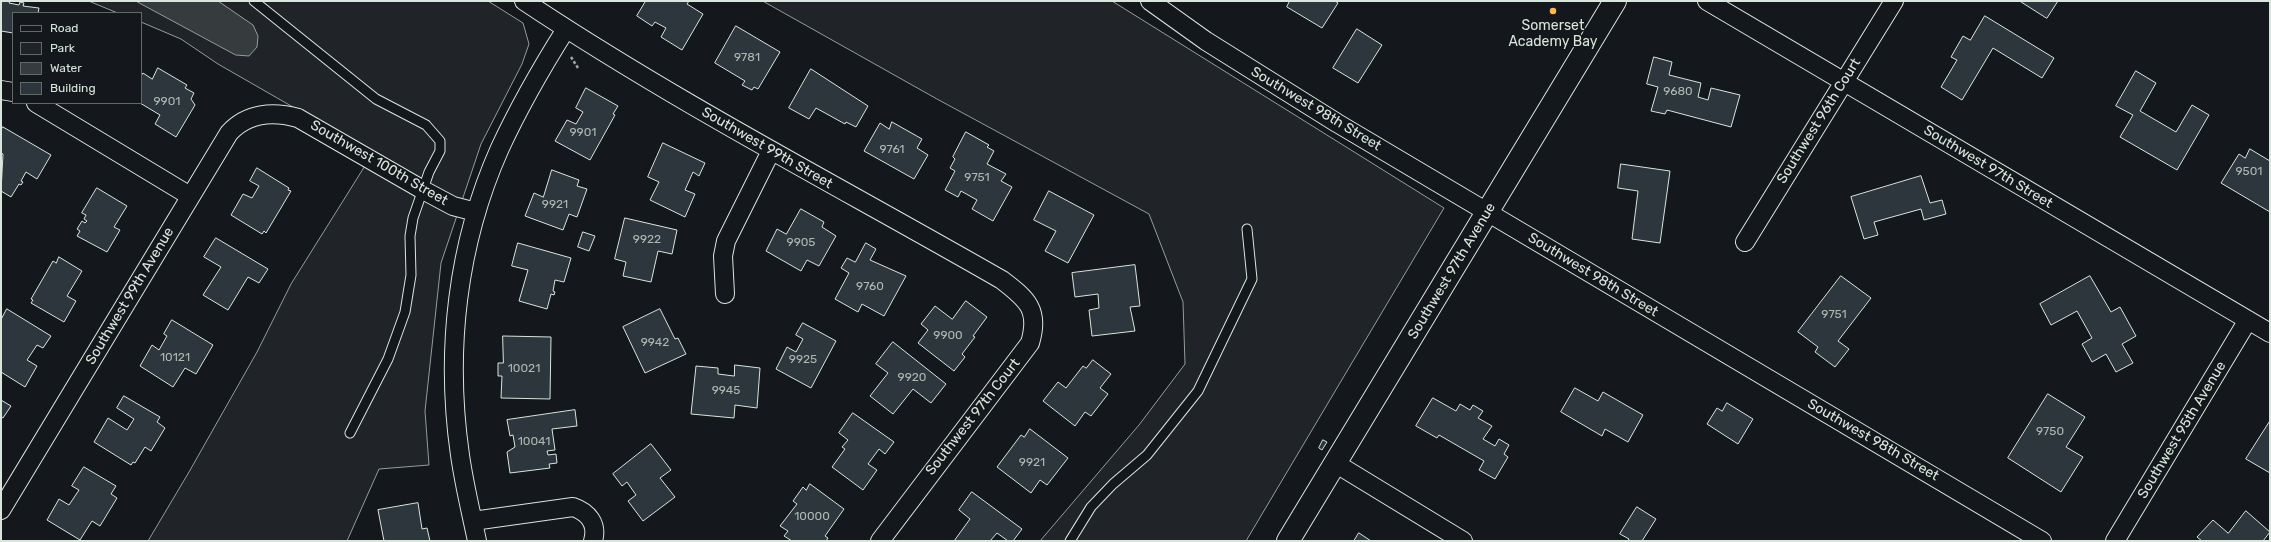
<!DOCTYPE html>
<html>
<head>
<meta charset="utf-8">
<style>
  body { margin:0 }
  #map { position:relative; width:2271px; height:542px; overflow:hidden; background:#14181c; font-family:Rubik,sans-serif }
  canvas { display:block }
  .frame { position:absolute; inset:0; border:2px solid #d8e6dc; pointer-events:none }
  .legend { position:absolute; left:12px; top:12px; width:130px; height:92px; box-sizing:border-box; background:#14181c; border:1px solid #626a69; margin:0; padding:5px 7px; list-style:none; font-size:12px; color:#d8e6dc }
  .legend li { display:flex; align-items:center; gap:8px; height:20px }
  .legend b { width:20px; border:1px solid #626a69 }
</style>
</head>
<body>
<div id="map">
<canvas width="2271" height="542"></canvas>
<div class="frame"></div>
<ul class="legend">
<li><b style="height:5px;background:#14181c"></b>Road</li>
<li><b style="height:11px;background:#202428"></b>Park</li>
<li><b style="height:11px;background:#363b3e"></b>Water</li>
<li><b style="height:11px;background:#2c363c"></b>Building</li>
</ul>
</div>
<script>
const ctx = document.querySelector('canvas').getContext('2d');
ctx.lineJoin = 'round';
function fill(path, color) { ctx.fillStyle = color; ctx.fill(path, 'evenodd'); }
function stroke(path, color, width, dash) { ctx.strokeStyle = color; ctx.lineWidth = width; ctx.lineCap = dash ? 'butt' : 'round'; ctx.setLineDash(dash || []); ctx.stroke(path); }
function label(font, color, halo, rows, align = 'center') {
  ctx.font = font + ' Rubik,sans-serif'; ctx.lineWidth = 3; ctx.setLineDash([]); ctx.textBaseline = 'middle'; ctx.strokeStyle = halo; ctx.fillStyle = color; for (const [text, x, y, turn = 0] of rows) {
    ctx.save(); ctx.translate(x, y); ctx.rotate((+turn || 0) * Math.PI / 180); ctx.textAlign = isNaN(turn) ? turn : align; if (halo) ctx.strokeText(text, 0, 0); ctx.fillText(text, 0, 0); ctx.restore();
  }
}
const green = new Path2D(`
  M89,1h399l35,22 6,21 -7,20 -41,80 -40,119 -16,148 4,54 -50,4 -32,72h-199l41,-69 68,-120 34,-68 82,-131 -155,-89 -37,-25 -40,-17v-9h-23z
  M763,1h349l332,207 -198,333h-206l99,-116 46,-61 -2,-62 -34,-88 -212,-115z`);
fill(green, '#202428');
stroke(green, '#939e99', 1);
const water = new Path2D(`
  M136,1h82l35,24 5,11 -1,11 -8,9 -13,-1z`);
fill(water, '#363b3e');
stroke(water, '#939e99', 1);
const building = new Path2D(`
  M1,1h9l-1,2 10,2 1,-3 4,1 -1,3 16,2 -1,5h-25v20l-12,-2z
  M646,1h43l-2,3 16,10 -21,36 -21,-13 5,-9 -11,-6 -3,4 -15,-10z
  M1290,1h45l3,2 -16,25 -35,-21z
  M2020,1h38l-11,17z
  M1985,16l69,42 -12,20 -49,-30 -31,52 -21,-13 16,-27 -6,-3 12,-21 7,4z
  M736,26l44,26 -22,37 -4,-2 -2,3 -10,-5 3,-4 -30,-18z
  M1357,29l25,16 -24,38 -25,-15z
  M1654,57l18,5 -3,13 32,8 -3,14 10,3 3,-12 29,7 -9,32 -64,-17 -2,4 -14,-3 7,-24 -11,-3z
  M158,68l29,17 -2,3 9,5 -3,6 4,6 -19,32 -21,-13 5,-9 -20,-12 1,-27 2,-3 9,6z
  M811,69l57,37 -12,21 -10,-5 -1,2 -29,-16 -7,11 -20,-11z
  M2136,71l20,12 -16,28 36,21 16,-27 17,10 -32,55 -57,-33 13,-22 -17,-9z
  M586,88l32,18 -5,8 2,1 -25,45 -35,-19 12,-21 9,4 7,-12 -7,-4z
  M892,122l30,17 -5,9 11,7 -14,24 -50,-28 16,-28 9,6z
  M3,127l48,28 -14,24 -11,-7 -5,9 2,1 -2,3 -2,-1 -8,13 -10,-6 2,-37 -2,-1v-23z
  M966,132l23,13 -2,2 7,4 -7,13 19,10 -5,7 11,6 -19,34 -21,-12 5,-9 -16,-9 -3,6 -13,-7 10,-19 -5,-3 5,-9 -2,-2z
  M663,143l42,20 -6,13 -6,-4 -8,18 10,4 -10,23 -35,-17 9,-18 -11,-5z
  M2250,149l20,12v51l-49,-29 18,-29 6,4z
  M1621,164l49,7 -10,72 -28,-4 6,-48 -20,-3z
  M257,168l32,20 -1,2 3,1 -25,42 -2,-2 -2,3 -31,-19 12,-21 9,4 7,-12 -9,-5z
  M552,170l27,10 -2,6 10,3 -10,28 -8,-3 -6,16 -38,-14 9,-23 9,4z
  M1921,176l9,27 12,-3 4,14 -22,6 -3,-11 -47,13 4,13 -14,4 -13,-42z
  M97,188l30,18 -13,21 6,3 -13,22 -30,-16 3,-5 -3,-2 5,-8 3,2 2,-2 -3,-2 2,-4 -4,-2z
  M1049,191l45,24 -26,48 -23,-12 11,-20 -22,-11z
  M801,209l23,13 -2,5 14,9 -17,30 -12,-6 -6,11 -35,-20 11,-22 9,5z
  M625,218l52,12 -5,24 -14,-3 -7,31 -28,-6 3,-14 -11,-3z
  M583,232l12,4 -6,15 -11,-4z
  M216,238l52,31 -9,14 -11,-6 -20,33 -25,-15 18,-28 -17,-10z
  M518,243l53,15 -7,24 -9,-2 -2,11 2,1 -1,3 -3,-1 -4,15 -28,-8 9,-31 -16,-4z
  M866,243l10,6 -6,11 36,16 -22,40 -22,-12 -4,8 -23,-13 14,-26 -8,-5 6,-10 8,4z
  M59,257l23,14 -15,25 9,5 -12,21 -33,-19 2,-3 -2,-1 22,-38 3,2z
  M1135,265l5,41 -10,1 5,24 -43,5 -3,-26 10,-2 -1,-14 -23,3 -3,-24z
  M1841,276l30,22 -33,43 11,8 -14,18 -20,-15 3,-5 -20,-15z
  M2090,276l21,36 9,-5 16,29 -14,8 11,19 -17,9 -10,-18 -14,8 -10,-18 10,-6 -15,-27 -26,14 -11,-21z
  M966,301l21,16 -14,19 2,1 -13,17 3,3 -11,14 -36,-28 10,-13 -7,-6 14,-18 17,13z
  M7,309l44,27 -8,12 -6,-3 -10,15 10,6 -12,21 -24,-15v-52z
  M660,309l15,30 3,-1 8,16 -41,19 -22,-46z
  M172,320l41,25 -17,29 -11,-6 -12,19 -33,-21 12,-21 7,5 8,-14 -3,-2z
  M803,323l33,18 -25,47 -35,-19 11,-22 9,5 7,-13 -7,-4z
  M503,336l48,1 -1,62 -49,-1 1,-22h-4v-13h5z
  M893,342l53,42 -15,19 -18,-14 -20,25 -23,-18 18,-23 -12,-9z
  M1093,360l18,14 -11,14 8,6 -17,22 -6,-4 -10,14 -32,-25 15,-19 8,6 17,-22 3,2z
  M735,365l25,3 -3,40 -22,-3 -1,13 -43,-4 5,-48 22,2v6l16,2z
  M1575,388l23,13 5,-9 40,23 -15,27 -23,-13 -3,7 -41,-24z
  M2048,394l37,23 -19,30 17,10 -22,35 -53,-34z
  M124,396l36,21 -3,5 8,6 -14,23 -6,-4 -10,16 -2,-1 -2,3 -37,-23 14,-24 19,12 7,-11 -17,-11z
  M1433,398l23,13 4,-7 10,6 3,-5 10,6 -5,7 14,8 -9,13 12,7 4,-7 10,6 -5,9 4,3 -13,22 -16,-9 5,-9 -45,-26 -2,3 -21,-12z
  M1,400l10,6 -8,12 -2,-1z
  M1727,403l26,16 -15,25 -31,-20 10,-16 5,3z
  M575,410l2,16 -25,3 3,21 -8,1 1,4 8,-1 1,9 -8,1 1,4 -40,5 -3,-21 8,-5 -2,-12 -3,1 -3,-16z
  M853,413l41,29 -9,12 -6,-5 -11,15 9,6 -14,20 -31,-23 13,-18 -3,-2 6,-7 -9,-7z
  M2270,421v52l-24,-14z
  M1030,429l38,29 -21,27 -7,-5 -9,13 -34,-26 24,-32 3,2z
  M1323,440l4,2 -5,8 -3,-2z
  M651,444l20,26 -11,8 15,19 -32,24 -15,-20 8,-6 -9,-13 -5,4 -9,-12z
  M84,467l32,19 -5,8 6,4 -17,28 -8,-5 -12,19 -33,-20 12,-21 10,6 10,-15 -7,-4z
  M810,484l34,25 -19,27 3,2 -2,3h-34l-8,-5 4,-5 -8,-5 17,-22 -4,-3 10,-14 3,3z
  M972,492l50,37 -9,12h-5l-11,-8 -7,8h-36l16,-22 -11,-9z
  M418,503l4,26 5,-1 3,13h-46l-6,-31z
  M1637,507l19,12 -14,22h-14l1,-2 -9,-5z
  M2246,511l24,21 -7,9h-61l-5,-4 16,-17 15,13z
  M1359,533l12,8h-17z`);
fill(building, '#2c363c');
stroke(building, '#d8e6dc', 1);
const service = new Path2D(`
  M254,1l122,98 50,26 14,16v10l-11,21 -16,46 -3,18 1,39 -6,37 -17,47 -38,74
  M1070,541l21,-34 22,-23 34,-29 51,-64 54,-112 -5,-50`);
const minor = new Path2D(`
  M524,1c153,102 318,187 478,279 25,19 38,30 28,63l-150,198
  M1150,1l56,40 131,82 705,418
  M1707,1l563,332
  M1,90l12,2
  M36,103l154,93
  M1745,242l149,-241
  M725,294l-2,-38 3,-15 45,-90
  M1335,463l128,78
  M1,510l228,-377c18,-20 44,-22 69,-15l125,72 30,16 23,6
  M473,521l100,-14c15,5 25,17 20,34
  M477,541c-6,-29 -13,-57 -17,-86 -15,-104 -3,-211 40,-307 19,-41 42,-81 66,-119
  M2115,541l133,-221`);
const tertiary = new Path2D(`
  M1288,541l327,-540`);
stroke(service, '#d8e6dc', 11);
stroke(minor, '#d8e6dc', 20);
stroke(tertiary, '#d8e6dc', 24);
stroke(new Path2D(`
  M571,57l7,11`), '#9da8a2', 2.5, [3, 2]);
stroke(service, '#14181c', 9);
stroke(minor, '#14181c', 18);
stroke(tertiary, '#14181c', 22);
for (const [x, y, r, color] of [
  [1553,11,4,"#ffb74d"]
]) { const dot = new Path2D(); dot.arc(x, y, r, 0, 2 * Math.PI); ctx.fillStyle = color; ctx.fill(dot); stroke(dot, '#14181c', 1.5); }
label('12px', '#adbab4', null, [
  ["9781",747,58],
  ["9680",1678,92],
  ["9901",167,102],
  ["9901",583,133],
  ["9761",892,150],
  ["9501",2249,172],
  ["9751",977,178],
  ["9921",555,205],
  ["9922",647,240],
  ["9905",801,243],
  ["9760",870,287],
  ["9751",1834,315],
  ["9900",948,336],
  ["9942",655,343],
  ["10121",175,358],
  ["9925",803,360],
  ["10021",524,369],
  ["9920",912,378],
  ["9945",726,391],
  ["9750",2050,432],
  ["10041",534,442],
  ["9921",1032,463],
  ["10000",812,517]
]);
label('14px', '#d8e6dc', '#14181c', [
  ["Somerset",1553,26],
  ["Academy Bay",1553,42]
]);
label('14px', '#d8e6dc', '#14181c', [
  ["Southwest 98th Street",1316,109,31],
  ["Southwest 96th Court",1819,121,-58],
  ["Southwest 99th Street",767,148,30],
  ["Southwest 100th Street",379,163,30],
  ["Southwest 97th Street",1988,167,31],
  ["Southwest 97th Avenue",1452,271,-59],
  ["Southwest 98th Street",1593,275,31],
  ["Southwest 99th Avenue",130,296,-59],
  ["Southwest 97th Court",973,417,-52],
  ["Southwest 95th Avenue",2182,430,-59],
  ["Southwest 98th Street",1873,440,30]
]);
</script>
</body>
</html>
